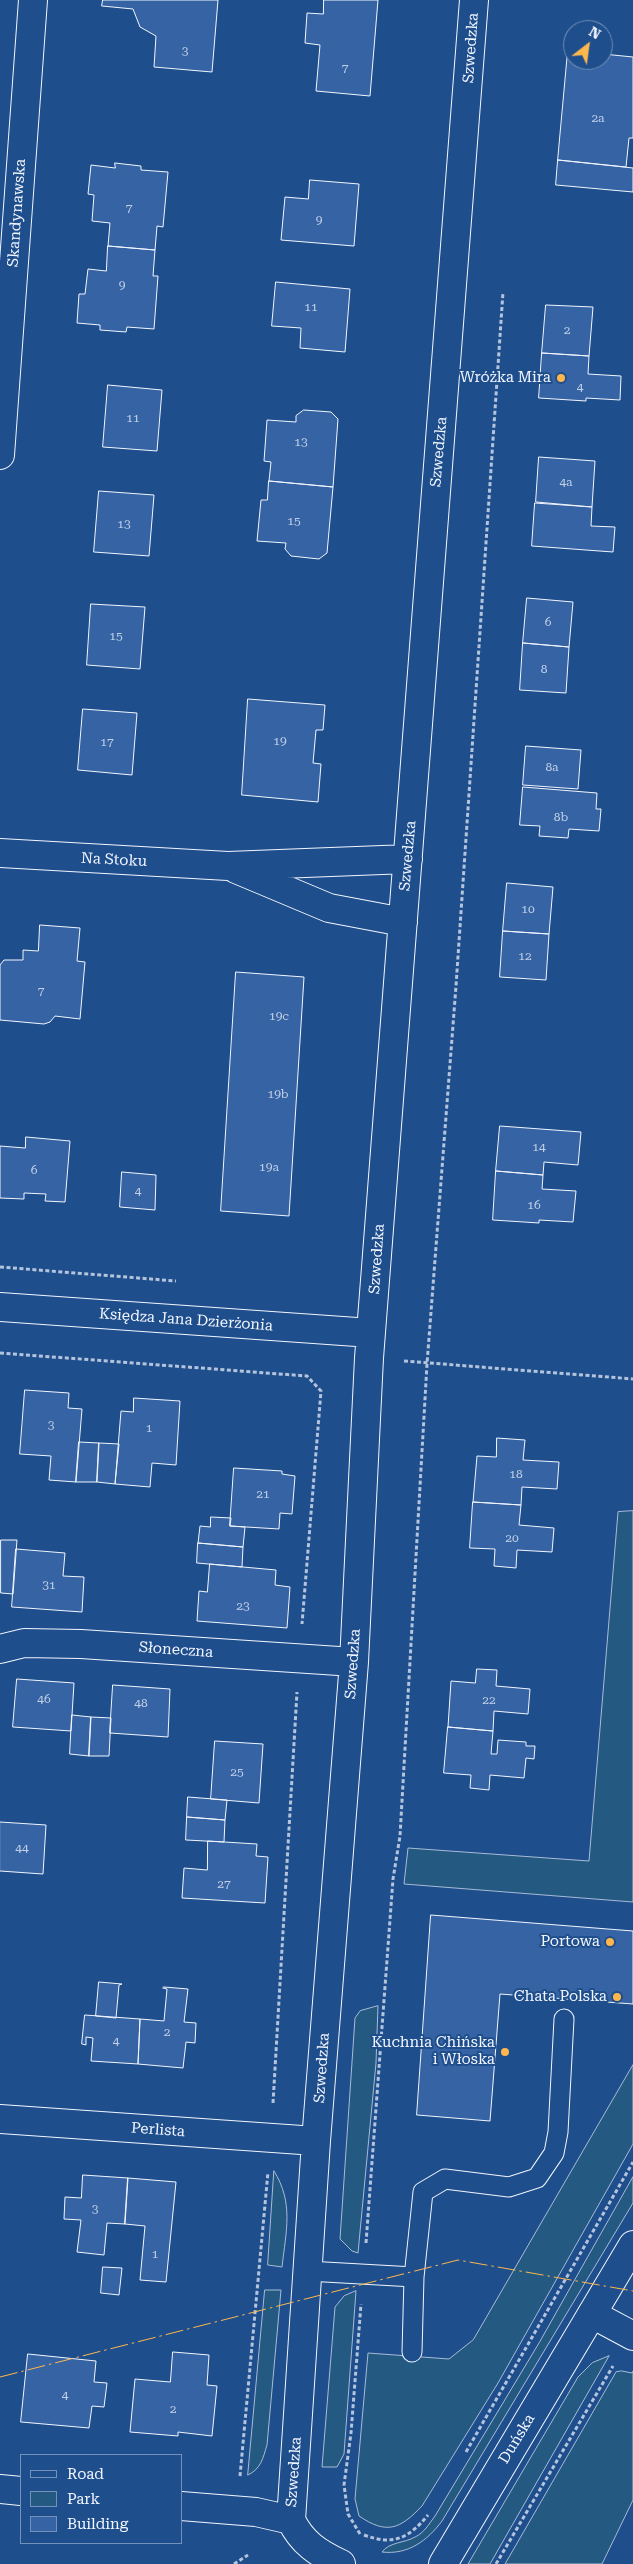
<!DOCTYPE html>
<html>
<head>
<meta charset="utf-8">
<style>
  body { margin:0 }
  #map { position:relative; width:633px; height:2564px; overflow:hidden; background:#1f4e8c; font-family:"Roboto Serif",serif }
  canvas { display:block }
  .legend { position:absolute; left:20px; top:2454px; width:162px; height:90px; box-sizing:border-box; background:#1f4e8c; border:1px solid #7391ba; margin:0; padding:6px 9px; list-style:none; font-size:15px; color:#f2f6ff }
  .legend li { display:flex; align-items:center; gap:10px; height:25px }
  .legend b { width:25px; border:1px solid #7391ba }
  .north { position:absolute; left:563px; top:20px; width:50px; height:50px; box-sizing:border-box; background:#1f4e8c; border:1px solid #7391ba; border-radius:50%; rotate:30deg; font-size:14px; font-weight:700; line-height:20px; text-align:center; color:#f2f6ff }
  .north::after { content:''; display:block; margin:auto; width:18px; height:22px; background:#ffb74d; clip-path:polygon(50% 0,100% 100%,50% 72%,0 100%) }
</style>
</head>
<body>
<div id="map">
<canvas width="633" height="2564"></canvas>
<ul class="legend">
<li><b style="height:6px;background:#1f4e8c"></b>Road</li>
<li><b style="height:14px;background:#245a82"></b>Park</li>
<li><b style="height:14px;background:#3563a3"></b>Building</li>
</ul>
<div class="north">N</div>
</div>
<script>
const ctx = document.querySelector('canvas').getContext('2d');
ctx.lineJoin = 'round';
function fill(path, color) { ctx.fillStyle = color; ctx.fill(path, 'evenodd'); }
function stroke(path, color, width, dash) { ctx.strokeStyle = color; ctx.lineWidth = width; ctx.lineCap = dash ? 'butt' : 'round'; ctx.setLineDash(dash || []); ctx.stroke(path); }
function label(font, color, halo, rows, align = 'center') {
  ctx.font = font + ' "Roboto Serif",serif'; ctx.lineWidth = 4; ctx.setLineDash([]); ctx.textBaseline = 'middle'; ctx.strokeStyle = halo; ctx.fillStyle = color; for (const [text, x, y, turn = 0] of rows) {
    ctx.save(); ctx.translate(x, y); ctx.rotate((+turn || 0) * Math.PI / 180); ctx.textAlign = isNaN(turn) ? turn : align; if (halo) ctx.strokeText(text, 0, 0); ctx.fillText(text, 0, 0); ctx.restore();
  }
}
const green = new Path2D(`
  M633,1511v391l-229,-18 4,-36 181,13 29,-349z
  M378,2006l-2,57 -18,190 -6,-2 -12,-12 15,-221 5,-7z
  M633,2065v79l-135,239 -76,123c-22,23 -35,29 -63,10l-4,-17 13,-146 81,6 24,-19z
  M274,2171c20,32 12,60 8,96l-14,-2z
  M633,2177v26l-191,318c-15,20 -34,34 -60,31 7,-10 23,-9 33,-15 9,-4 14,-13 20,-21l104,-173z
  M265,2290h16l-14,155c-4,13 -6,24 -19,30z
  M356,2291l-12,163 -7,13h-15l13,-160 9,-11z
  M609,2356l-119,208h-22l110,-187 14,-14z
  M622,2371l10,2 1,-2v129l-31,64h-97l111,-192z`);
fill(green, '#245a82');
stroke(green, '#a8bbd7', 1);
const building = new Path2D(`
  M103,0h115l-6,72 -58,-5 2,-31 -16,-9 -7,-18 -31,-3z
  M324,0h54l-8,96 -54,-5 4,-46 -15,-2 2,-30 16,1z
  M568,51h5v9h30v-6l30,3v81h-4l-3,29 -68,-7z
  M558,160l75,8v24l-77,-7z
  M115,163l26,3v4l27,2 -5,55 -6,-1 -2,24 -47,-4 2,-23 -18,-2 2,-26 -6,-1 3,-29 24,3z
  M310,180l49,4 -5,62 -73,-6 4,-43 23,2z
  M108,246l47,4 -2,26h5l-4,53 -27,-2 -1,5 -26,-2v-5l-23,-2 2,-29h6l3,-25 18,2z
  M276,282l74,7 -5,63 -45,-4 1,-20 -29,-2z
  M546,305l47,2 -4,49 -47,-3z
  M542,353l47,3 -1,18 33,2 -1,24 -34,-2v3l-47,-3z
  M108,385l54,5 -5,61 -54,-4z
  M304,410l27,2 7,7 -5,68 -64,-6 2,-19 -7,-1 3,-41 29,2v-6z
  M539,457l56,4 -3,46 -56,-5z
  M269,481l64,6 -6,66 -8,6 -28,-3 -6,-7 1,-6 -29,-2 4,-41h6z
  M99,491l55,4 -5,61 -55,-4z
  M535,503l57,4 -1,19 24,1 -2,25 -81,-6z
  M527,598l46,4 -4,45 -46,-4z
  M91,604l54,3 -5,62 -53,-4z
  M523,643l46,4 -3,46 -46,-3z
  M248,699l77,6 -2,25h-7l-3,33 8,1 -3,38 -76,-7z
  M83,709l54,4 -5,62 -54,-5z
  M526,746l55,4 -3,39 -55,-4z
  M523,787l74,6 -1,16h5l-2,22 -30,-2 -1,9 -29,-2 1,-10 -20,-1z
  M507,883l46,4 -4,47 -46,-3z
  M40,925l40,3 -3,33 8,1 -5,57 -25,-3 -5,6 -6,2 -44,-4v-55l4,-5h19v-10l15,1z
  M503,931l46,3 -3,46 -46,-3z
  M236,972l68,5 -15,239 -68,-5z
  M500,1126l81,6 -3,33 -34,-3 -1,13 -47,-4z
  M26,1137l44,4 -5,61 -20,-1 1,-7 -22,-1v6l-24,-1v-52l25,2z
  M496,1171l47,4 -1,14 34,2 -3,31 -34,-2v3l-46,-3z
  M122,1172l34,3 -1,35 -35,-3z
  M25,1390l44,3 -1,15 14,1 -6,73 -27,-2 2,-24 -31,-2z
  M134,1398l46,3 -4,64 -24,-2 -2,24 -35,-3 6,-73 12,1z
  M497,1438l28,2 -2,20 36,2 -2,27 -35,-2 -1,18 -48,-3 4,-46 19,1z
  M79,1442l20,1 -2,39h-21z
  M99,1443l20,1 -4,40 -18,-2z
  M234,1468l48,3v3l13,2 -3,38 -12,-1 -1,16 -49,-3z
  M473,1502l48,3 -2,20 35,3 -2,24 -35,-2 -1,18 -22,-2 1,-17 -25,-1z
  M211,1517l20,1 -1,8 15,1 -2,20 -45,-4 2,-17 10,1z
  M1,1540h16l-4,54 -12,-1z
  M198,1543l45,4 -1,20 -45,-4z
  M16,1549l49,4 -2,23 21,1 -2,35 -70,-5z
  M210,1564l66,6 -1,15 15,2 -3,41 -90,-7 2,-30 8,1z
  M477,1669l20,1 -1,16 34,3 -2,25 -34,-3 -1,20 -45,-4 3,-46 24,2z
  M17,1679l57,4 -3,48 -58,-4z
  M113,1685l57,4 -2,48 -58,-4z
  M72,1715l19,2 -2,39 -19,-2z
  M91,1717l20,1 -2,38h-20z
  M448,1727l45,4 -2,23h6l1,-14 28,2v4h9l-1,13 -8,-1 -2,20 -34,-3 -1,15 -19,-2 1,-13 -27,-2z
  M215,1741l48,3 -4,59 -48,-4z
  M188,1797l39,3 -2,20 -38,-3z
  M187,1817l38,3 -1,22 -38,-2z
  M0,1822l46,3 -3,49 -43,-3z
  M208,1841l49,3 -1,12 12,1 -3,46 -83,-5 2,-30 23,2z
  M431,1915l202,16v73l-133,-10 -10,127 -73,-6z
  M99,1982l23,2 -3,1 -3,33 -20,-2z
  M164,1987l24,2 -4,33 12,1 -1,20 -9,-1 -3,26 -45,-4 2,-45 24,2 3,-32 -4,-1z
  M85,2015l55,4 -2,45 -47,-3 2,-23 -7,-1v8l-4,-1z
  M83,2175l45,3 -3,46 -18,-1 -3,32 -27,-3 4,-32 -17,-1 1,-22 16,1z
  M128,2178l48,4 -10,100 -26,-2 5,-54 -20,-2z
  M103,2267l19,1 -3,27 -18,-2z
  M173,2352l36,3 -2,30 10,1 -5,50 -34,-4v4l-48,-4 5,-53 35,3z
  M28,2354l68,7 -2,21 13,1 -3,24 -12,-1 -3,22 -68,-6z`);
fill(building, '#3563a3');
stroke(building, '#f2f6ff', 1);
const service = new Path2D(`
  M307,2271l107,6 9,-85 22,-13 64,8 28,-9 17,-25 4,-21 6,-113
  M412,2352l2,-75`);
const minor = new Path2D(`
  M0,455l33,-455
  M0,853l228,13 180,-7
  M236,869l93,39 74,14
  M0,1307l371,26
  M0,1649l24,-6 57,1 273,18
  M0,2119l316,22
  M592,2314l41,22
  M0,2489l21,2
  M181,2506l75,6 35,8
  M341,2564c-23,-11 -39,-21 -50,-44l25,-379 38,-479 15,-304 105,-1358`);
const tertiary = new Path2D(`
  M443,2564l190,-319`);
stroke(service, '#f2f6ff', 21);
stroke(minor, '#f2f6ff', 30);
stroke(tertiary, '#f2f6ff', 30);
stroke(new Path2D(`
  M0,1267l176,14
  M0,1353l307,23 14,15 -19,233
  M404,1361l229,18
  M273,2103l24,-411
  M366,2243l27,-364 7,-43 27,-472 29,-378 47,-694
  M466,2452l167,-290
  M240,2476l28,-304
  M360,2534l-12,-20 -4,-29 7,-52 10,-129
  M364,2535c30,11 45,3 64,-20
  M234,2564l14,-9
  M496,2564l117,-198`), '#b3c4dc', 3, [4, 2.5]);
stroke(service, '#1f4e8c', 19);
stroke(minor, '#1f4e8c', 28);
stroke(tertiary, '#1f4e8c', 28);
stroke(new Path2D(`
  M0,2377l458,-117 175,31`), '#ffb74d', 1, [18, 4, 2.5, 4]);
for (const [x, y, r, color] of [
  [561,378,5,"#ffb74d"],
  [610,1942,5,"#ffb74d"],
  [617,1997,5,"#ffb74d"],
  [505,2052,5,"#ffb74d"]
]) { const dot = new Path2D(); dot.arc(x, y, r, 0, 2 * Math.PI); ctx.fillStyle = color; ctx.fill(dot); stroke(dot, '#1f4e8c', 2); }
label('12px', '#c3d1e8', null, [
  ["3",185,51],
  ["7",345,68],
  ["2a",598,118],
  ["7",129,208],
  ["9",319,220],
  ["9",122,285],
  ["11",311,307],
  ["2",567,330],
  ["4",580,387],
  ["11",133,418],
  ["13",301,442],
  ["4a",566,482],
  ["15",294,521],
  ["13",124,524],
  ["6",548,622],
  ["15",116,636],
  ["8",544,669],
  ["19",280,741],
  ["17",107,742],
  ["8a",552,767],
  ["8b",561,817],
  ["10",528,909],
  ["12",525,956],
  ["7",41,991],
  ["19c",279,1016],
  ["19b",278,1094],
  ["14",539,1147],
  ["19a",269,1167],
  ["6",34,1170],
  ["4",138,1191],
  ["16",534,1205],
  ["3",51,1425],
  ["1",149,1428],
  ["18",516,1474],
  ["21",263,1494],
  ["20",512,1538],
  ["31",49,1585],
  ["23",243,1606],
  ["46",44,1699],
  ["22",489,1700],
  ["48",141,1703],
  ["25",237,1772],
  ["44",22,1848],
  ["27",224,1884],
  ["2",167,2032],
  ["4",116,2041],
  ["3",95,2209],
  ["1",155,2254],
  ["4",65,2395],
  ["2",173,2409]
]);
label('15px', '#f2f6ff', '#1f4e8c', [
  ["Szwedzka",471,48,-86],
  ["Skandynawska",17,213,-86],
  ["Szwedzka",439,452,-85],
  ["Szwedzka",408,856,-85],
  ["Na Stoku",114,860,3],
  ["Szwedzka",377,1259,-86],
  ["Księdza Jana Dzierżonia",186,1320,4],
  ["Słoneczna",176,1650,4],
  ["Szwedzka",353,1664,-86],
  ["Szwedzka",322,2068,-86],
  ["Perlista",158,2130,4],
  ["Duńska",517,2439,-59],
  ["Szwedzka",294,2472,-86]
]);
label('15px', '#f2f6ff', '#1f4e8c', [
  ["Wróżka Mira",551,378],
  ["Portowa",600,1942],
  ["Chata Polska",607,1997],
  ["Kuchnia Chińska",495,2043],
  ["i Włoska",495,2060]
], 'right');
</script>
</body>
</html>
